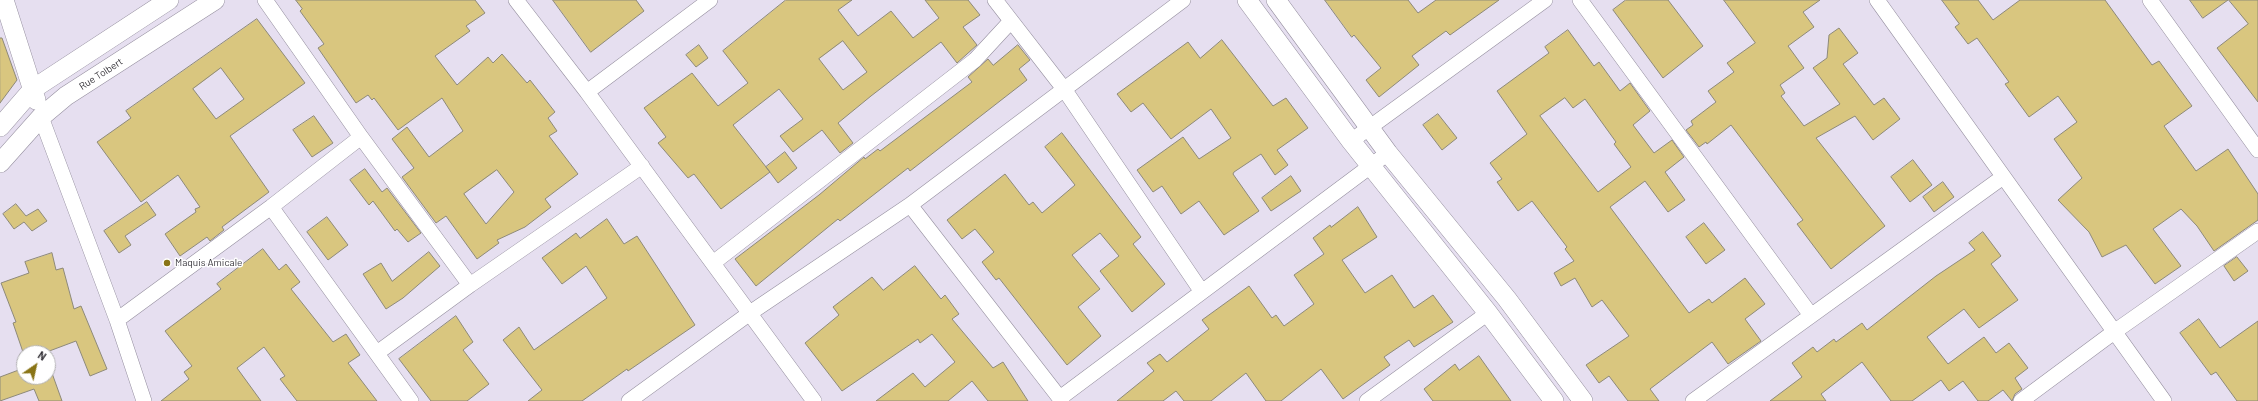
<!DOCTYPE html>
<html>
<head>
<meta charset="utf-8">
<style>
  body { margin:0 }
  #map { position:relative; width:2258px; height:401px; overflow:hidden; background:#e6dff0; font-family:Barlow,sans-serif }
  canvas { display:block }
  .north { position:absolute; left:16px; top:345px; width:40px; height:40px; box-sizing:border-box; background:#fff; border:1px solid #afaeb0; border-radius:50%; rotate:34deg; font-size:11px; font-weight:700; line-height:16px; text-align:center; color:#36343a }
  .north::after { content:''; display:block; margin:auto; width:14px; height:18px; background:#897416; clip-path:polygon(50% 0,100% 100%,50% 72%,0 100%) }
</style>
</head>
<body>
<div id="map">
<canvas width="2258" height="401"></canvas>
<div class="north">N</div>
</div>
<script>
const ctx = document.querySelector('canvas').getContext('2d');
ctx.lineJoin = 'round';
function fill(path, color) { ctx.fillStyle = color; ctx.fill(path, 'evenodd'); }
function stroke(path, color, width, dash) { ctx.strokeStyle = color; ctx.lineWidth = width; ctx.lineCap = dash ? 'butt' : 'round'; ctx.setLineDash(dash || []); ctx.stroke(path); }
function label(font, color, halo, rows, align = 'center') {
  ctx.font = font + ' Barlow,sans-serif'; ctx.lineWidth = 3; ctx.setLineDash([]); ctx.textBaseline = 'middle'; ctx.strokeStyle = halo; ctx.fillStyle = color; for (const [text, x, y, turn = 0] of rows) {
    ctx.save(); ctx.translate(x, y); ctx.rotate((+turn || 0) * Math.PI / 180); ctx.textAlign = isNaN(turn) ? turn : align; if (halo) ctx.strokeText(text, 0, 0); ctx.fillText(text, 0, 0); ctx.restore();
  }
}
const building = new Path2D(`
  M296,0h179l10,13 -19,13 4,5 -35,25 22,29 31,-28 5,6 9,-9 25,29 3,-3 25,32 -7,6 9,13 -8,5 29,38 -33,25 6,8 -26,20 -28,13 2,3 -22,16 -31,-43 -10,7 -34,-46 12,-9 -22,-29 15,-12 22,30 34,-26 -21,-33 -44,32 -24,-32 -2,2 -4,-5 -12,8 -38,-55 6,-4 -24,-33 2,-2zM497,170l17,22 -28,32 -22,-30z
  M553,0h83l8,11 -53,41z
  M786,0h66l-14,10 20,26 33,-25 22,27 26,-20 -14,-18h43l12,15 -17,12 14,18 -20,18 -16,-21 -70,54 -33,27 15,20 -13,10 -18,-23 -29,22 -13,-16 23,-17 -24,-30 -46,36 37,47 -49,37 -27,-35 -6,4 -30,-35 8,-6 -22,-29 48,-35 26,33 30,-23 -25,-32zM843,41l24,31 -24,18 -24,-31z
  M1325,0h83l10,13 18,-13h63l-49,35 -4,-4 -34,25 7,9 -40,32 -13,-17 15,-12 -27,-33 -2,2z
  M1626,0h42l35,46 -40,32 -50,-68z
  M1724,0h96l-17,12 11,15 -26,19 16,22 -24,17 5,8 -4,3 23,30 36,-22 -27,-36 14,-10 2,-23 10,-7 19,25 -15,11 31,41 10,-7 16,21 -27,21 -18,-24 -39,22 69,88 -54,43 -34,-45 6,-4 -72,-95 -24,19 -1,-2 -7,5 -13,-17 7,-5 -2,-4 25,-19 -8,-11 26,-19 -7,-9 28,-20z
  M1942,0h36l15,20 27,-20h85l47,65 7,-4 33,45 -28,20 32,45 32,-22 30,45v26l-44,31 -17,-25 -16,-17 -28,20 28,37 -26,18 -29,-39 -24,12 -13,-25 -31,-32 24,-22 -28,-39 23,-17 -19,-26 -29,21 -24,-33 4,-2 -32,-44 -9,6 -13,-17 4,-3z
  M2190,0h38l-25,18z
  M2229,0h29v102l-41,-54 31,-24z
  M257,19l48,64 -75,53 39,56 -47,35 2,3 -14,11 -3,-4 -27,19 -15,-22 31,-22 -1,-3 5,-2 -22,-32 -37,27 -44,-60 34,-24 -5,-7zM221,68l23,31 -28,20 -23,-30z
  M1568,30l26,36 5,-4 21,29 10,-8 20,28 -17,14 21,28 18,-13 12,17 -19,15 20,28 -17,12 -23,-31 -35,26 79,106 20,-14 3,4 33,-25 20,26 -20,15 16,22 -33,23 -16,-22 -62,47 9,12h-31l-19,-25 -10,7 -13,-18 43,-29 -27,-36 -10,7 -17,-29 -14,8 -7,-13 20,-12 -9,-12 2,-2 -35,-46 -14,10 -21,-29 5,-3 -12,-16 37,-29 -30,-43 52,-38 -4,-6zM1565,98l8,10 12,-9 31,43 -2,2 17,23 -33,25 -58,-76z
  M0,38h2l15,42 -17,23z
  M1222,40l51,66 13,-8 22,30 -31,22 11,15 -13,10 -14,-21 -27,18 -1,2 26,37 -35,24 -25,-34 -18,13 -19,-28 -9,6 -16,-22 46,-33 16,22 32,-21 -20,-29 -40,30 -28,-36 -12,9 -14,-18 71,-52 12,16z
  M699,45l9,13 -12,9 -10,-12z
  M1018,45l12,15 -11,9 8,11 -117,91 -2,-3 -68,53 -2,-2 -82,67 -21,-27 84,-64 45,-38 1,2 13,-10 2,2 92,-69 -4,-5 20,-18 5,6z
  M1438,114l19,24 -15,12 -19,-25z
  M314,116l19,27 -21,14 -19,-27z
  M1062,133l79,104 -8,7 32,40 -33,28 -32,-41 19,-15 -19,-23 -28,22 28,34 -22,18 23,29 -34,29 -68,-87 -3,2 -14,-18 12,-10 -19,-23 -13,10 -15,-19 58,-46 24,31 4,-3 9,11 33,-28 -30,-38z
  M785,152l12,16 -19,15 -12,-16z
  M1913,160l19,25 -22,17 -19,-25z
  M365,169l17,23 5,-4 34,45 -13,9 -11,-13 -2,2 -22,-30 -4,4 -19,-25z
  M1291,176l10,15 -30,20 -9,-13z
  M1943,182l11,15 -20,15 -11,-15z
  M147,202l9,13 -31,21 6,9 -12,8 -15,-22z
  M16,204l10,12 12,-7 9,12 -15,10 -8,-9 -10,7 -11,-15z
  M1358,207l19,30 -35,23 23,33 27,-18 22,33 19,-13 20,27 -39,25 -5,-7 -25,17 6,8 -47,34 -22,-30 -40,32h-15l-20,-28 -35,28h-27l-8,-10 -13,10h-46l37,-30 -7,-8 13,-9 7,8 42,-33 -7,-9 47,-34 23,32 4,-3 8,11 30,-22 -20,-29 30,-21 -11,-16 17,-13 1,2z
  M327,217l21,28 -20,15 -21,-28z
  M607,219l17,25 13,-8 58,89 -67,46 -1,-2 -45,32h-54l14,-11 -39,-50 16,-13 15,23 73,-52 -21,-32 -24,18 -20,-26 34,-25 4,5z
  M1704,223l21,27 -19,14 -20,-27z
  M1983,232l18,24 -10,8 27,36 -39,28 -15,-19 -37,28 21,27 36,-27 12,16 13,-10 19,25 -13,10 7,11 -7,5 -3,7 -9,-11 -15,11h-10l-15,-20 -14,10 -8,-11 -29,21h-21l-29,-39 -41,32 5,7h-56l32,-24 -10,-14 21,-16 4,5 17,-13 2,3 26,-19 5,7 69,-54 39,-26 -6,-7z
  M263,249l16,21 7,-6 14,18 -9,7 42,53 13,-8 14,21 -12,8 29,38h-80l-17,-22 5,-3 -21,-29 -27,21 24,33h-100l28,-22 -5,-7 8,-6 -27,-35 56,-42 -4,-5z
  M429,252l11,14 -37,32 -17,11 -23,-35 18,-11 11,18z
  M52,253l4,17 7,-2 11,41 7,-3 26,63 -17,7 -14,-35 -32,12h-20v2l-11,-32 3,-1 -15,-39 28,-10 -4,-11z
  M2237,257l11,14 -14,10 -10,-15z
  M915,266l26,33 4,-4 14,19 -7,5 41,49 10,-6 25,39h-40l-16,-20 -24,20h-72l37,-28 12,14 30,-25 -23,-28 -12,9 -2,-4 -76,52 -37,-48 34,-28 -6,-8 39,-30 11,13z
  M456,316l17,26 -10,8 26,34 -22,17h-36l-32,-42z
  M2199,319l21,29 38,-27v80h-21l-21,-29 -5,3 -31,-42z
  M1479,356l32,45h-78l-9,-12 31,-25 4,6z
  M48,362l14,39h-23l-5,-12 -34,12v-24l24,-9v9h24z`);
fill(building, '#d9c67f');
stroke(building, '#8d8979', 1);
const minor = new Path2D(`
  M265,0l96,137 109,148
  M516,0l71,92 227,309
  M995,0l69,89 138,203
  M1580,0l230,314
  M1877,0l287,401
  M2150,0l108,150
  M587,92l123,-92
  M41,117l76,203 27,81
  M1351,141l194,-141
  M910,205l152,196
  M271,207l140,194
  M713,263l262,-203 36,-39
  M117,320l154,-113 90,-70
  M377,353l93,-68 172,-119
  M1060,398l328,-245
  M629,401l121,-88 160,-108 273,-205
  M1367,401l121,-88
  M1693,401l310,-224
  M2021,401l93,-69 144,-101`);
const tertiary = new Path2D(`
  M4,0l32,100
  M1247,0l104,141 137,172 66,88
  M1276,0l112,153 119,146 76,102
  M0,127l33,-38 136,-89
  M0,163l41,-46 25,-21 149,-96`);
stroke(minor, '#958f9f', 16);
stroke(tertiary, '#958f9f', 20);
stroke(minor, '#fff', 15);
stroke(tertiary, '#fff', 19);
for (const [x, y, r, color] of [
  [167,263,4,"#897416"]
]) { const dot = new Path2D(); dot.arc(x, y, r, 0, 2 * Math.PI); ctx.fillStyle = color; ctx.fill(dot); stroke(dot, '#fff', 1.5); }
label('10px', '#36343a', '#fff', [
  ["Rue Tolbert",101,74,-33]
]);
label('10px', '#36343a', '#fff', [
  ["Maquis Amicale",175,263]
], 'left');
</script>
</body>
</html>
